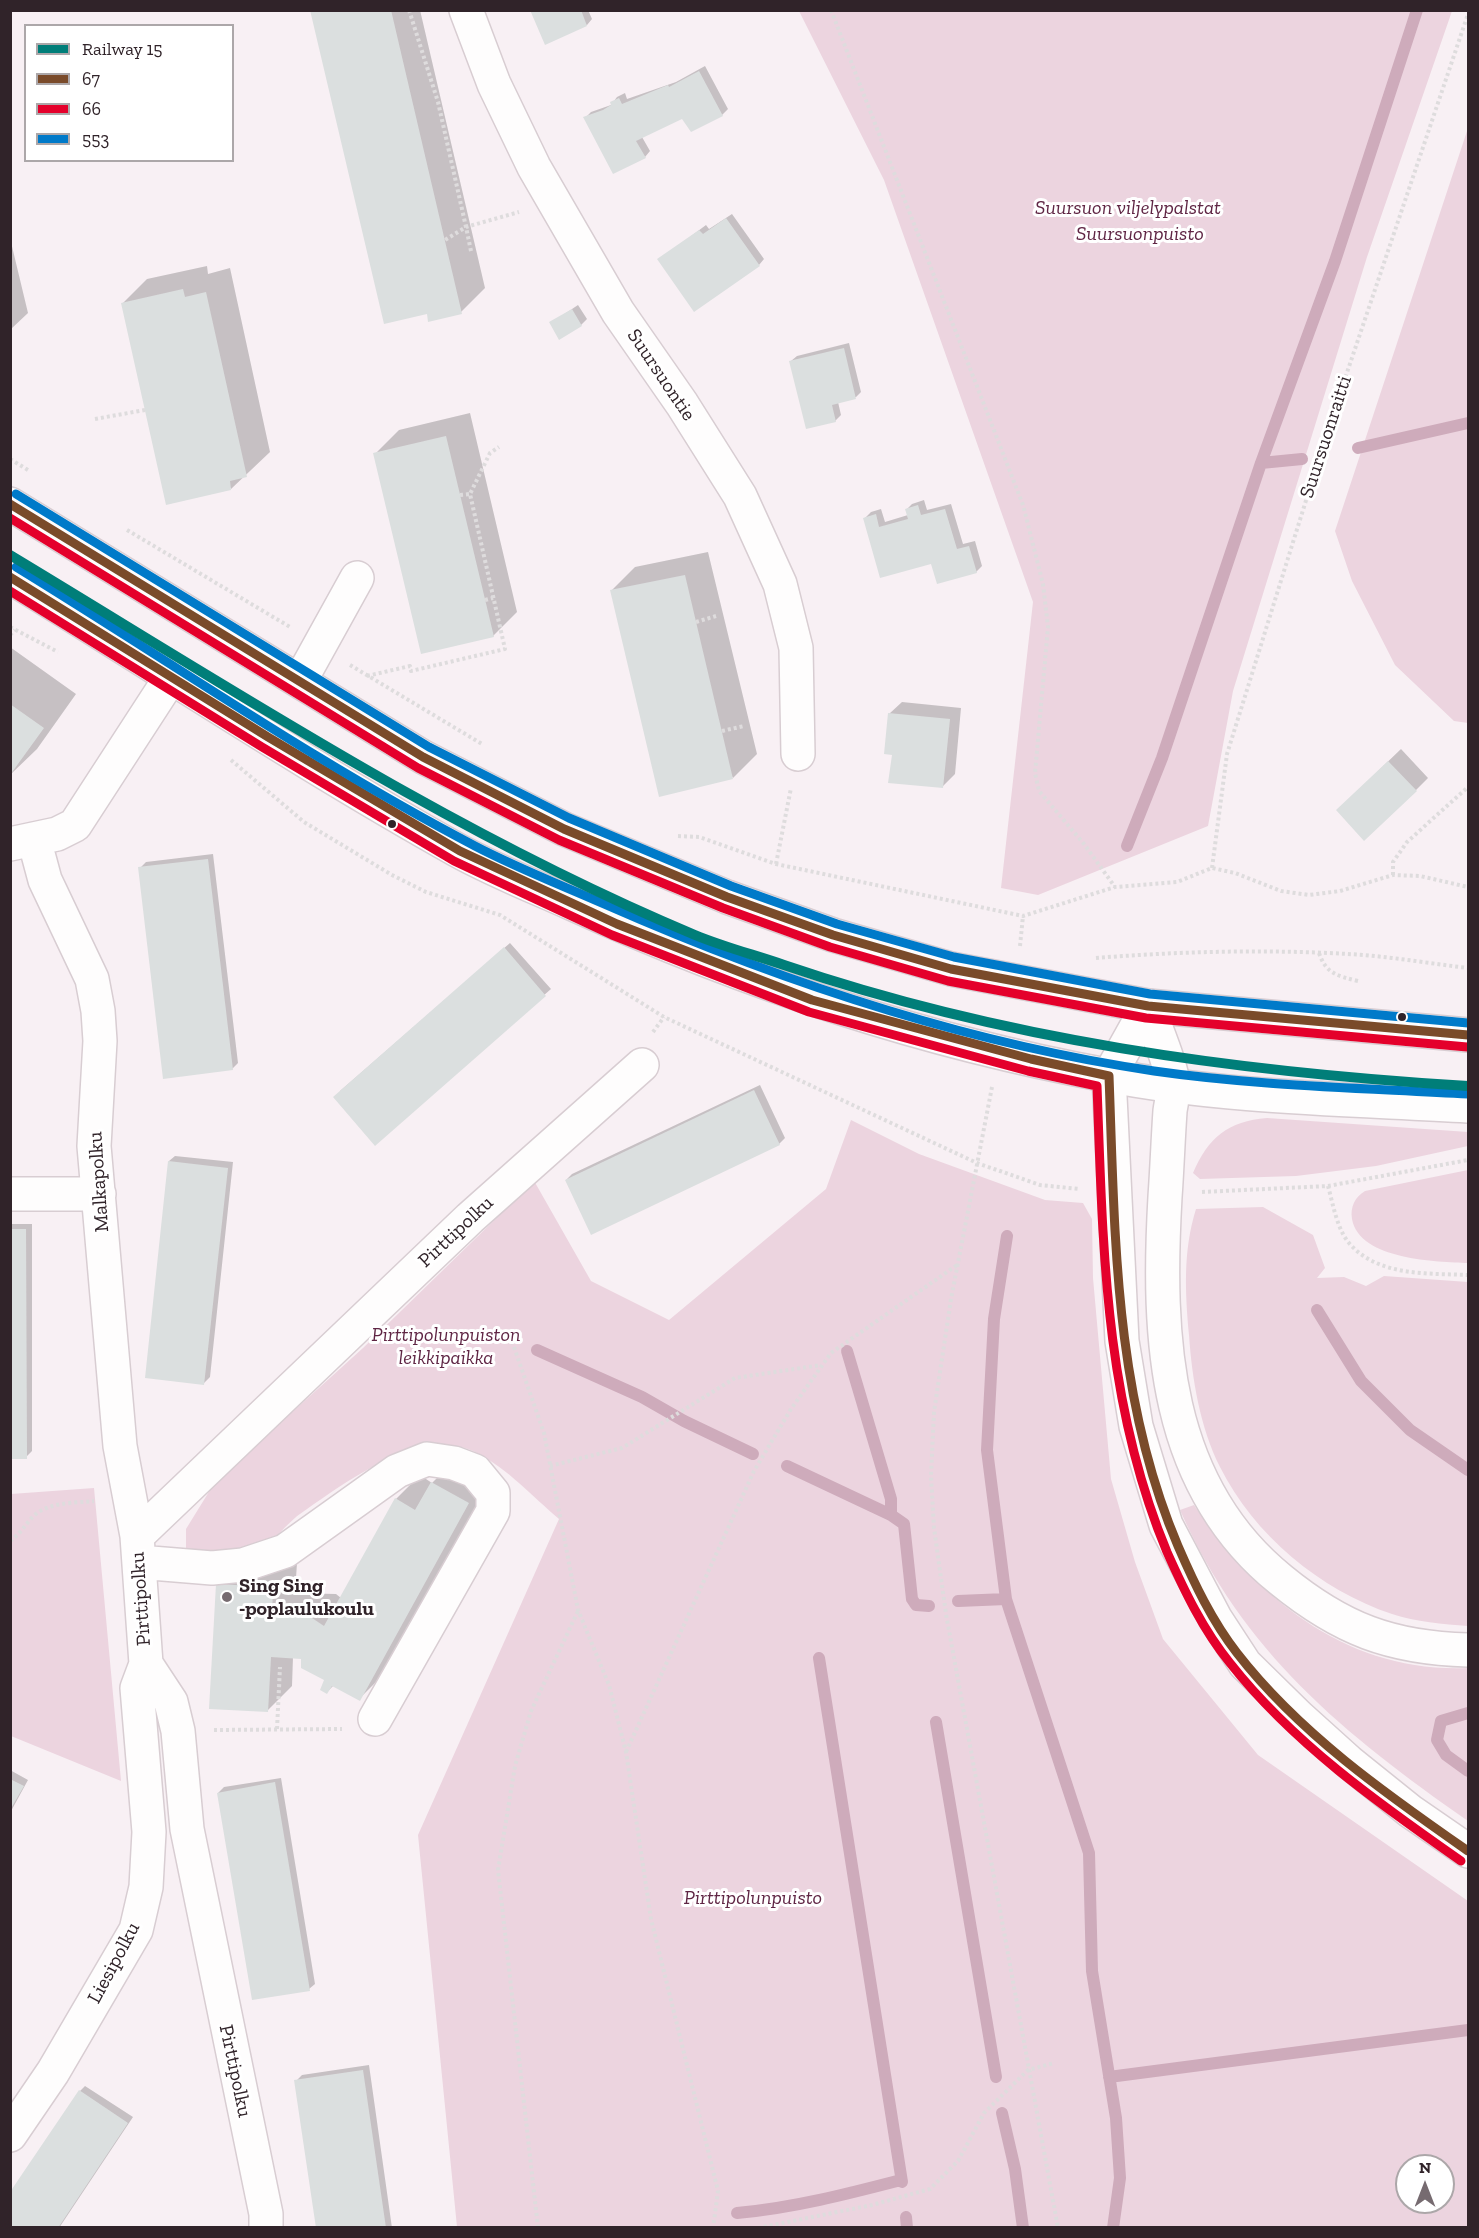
<!DOCTYPE html>
<html>
<head>
<meta charset="utf-8">
<style>
  body { margin:0 }
  #map { position:relative; width:1479px; height:2238px; overflow:hidden; background:#f8f0f4; font-family:"Zilla Slab",serif }
  canvas { display:block }
  .frame { position:absolute; inset:0; border:12px solid #302329; pointer-events:none }
  .legend { position:absolute; left:24px; top:24px; width:210px; height:138px; box-sizing:border-box; background:#fff; border:2px solid #aca7a9; margin:0; padding:8px 10px; list-style:none; font-size:18px; color:#302329 }
  .legend li { display:flex; align-items:center; gap:12px; height:30px }
  .legend b { width:30px; border:2px solid #aca7a9 }
  .north { position:absolute; left:1395px; top:2154px; width:60px; height:60px; box-sizing:border-box; background:#fff; border:2px solid #aca7a9; border-radius:50%; rotate:0deg; font-size:16px; font-weight:700; line-height:24px; text-align:center; color:#302329 }
  .north::after { content:''; display:block; margin:auto; width:21px; height:27px; background:#766b70; clip-path:polygon(50% 0,100% 100%,50% 72%,0 100%) }
</style>
</head>
<body>
<div id="map">
<canvas width="1479" height="2238"></canvas>
<div class="frame"></div>
<ul class="legend">
<li><b style="height:8px;background:#007e79"></b>Railway 15</li>
<li><b style="height:8px;background:#7a4b2a"></b>67</li>
<li><b style="height:8px;background:#e4002b"></b>66</li>
<li><b style="height:8px;background:#007ac9"></b>553</li>
</ul>
<div class="north">N</div>
</div>
<script>
const ctx = document.querySelector('canvas').getContext('2d');
ctx.lineJoin = 'round';
function fill(path, color) { ctx.fillStyle = color; ctx.fill(path, 'evenodd'); }
function stroke(path, color, width, dash) { ctx.strokeStyle = color; ctx.lineWidth = width; ctx.lineCap = dash ? 'butt' : 'round'; ctx.setLineDash(dash || []); ctx.stroke(path); }
function label(font, color, halo, rows, align = 'center') {
  ctx.font = font + ' "Zilla Slab",serif'; ctx.lineWidth = 6; ctx.setLineDash([]); ctx.textBaseline = 'middle'; ctx.strokeStyle = halo; ctx.fillStyle = color; for (const [text, x, y, turn = 0] of rows) {
    ctx.save(); ctx.translate(x, y); ctx.rotate((+turn || 0) * Math.PI / 180); ctx.textAlign = isNaN(turn) ? turn : align; if (halo) ctx.strokeText(text, 0, 0); ctx.fillText(text, 0, 0); ctx.restore();
  }
}
fill(new Path2D(`
  M799,11h653l-85,246 -134,434 -25,135 -170,69 -37,-7 32,-286 -149,-422z
  M1468,128v595l-14,-2 -59,-56 -43,-84 -17,-50z
  M1267,1118l201,14v14l-92,20 -80,10 -96,3 -7,-6c15,-35 35,-52 74,-55z
  M851,1120l68,34 126,46 38,3 9,16 1,59 18,201 24,83 28,77 95,116 210,146v326h-1011l-39,-392 141,-316c-26,-22 -51,-50 -82,-66 -55,-30 -134,31 -177,61 -17,12 -29,34 -50,39 -19,5 -44,2 -64,3v-27l29,-47 148,-134 152,-148 18,-21 58,102 78,39 157,-131zM1407,2166h36v36h-36z
  M1468,1170v93c-30,-1 -109,-3 -116,-44 -2,-12 3,-22 13,-28z
  M1263,1207l50,28 12,33 -8,10 27,-1 22,9 18,-10 84,6v344c-25,-2 -52,-4 -76,-12 -72,-24 -138,-79 -172,-147 -20,-40 -28,-88 -31,-132 -4,-43 -6,-85 7,-126z
  M94,1488l27,293 -110,-45v-242z
  M1194,1505c64,95 154,168 274,163v153c-124,-87 -225,-168 -288,-311z`), '#ecd4df');
fill(new Path2D(`
  M311,10h109l65,278 -24,24z
  M532,10h56l4,9 -5,6z
  M705,66l23,43 -6,6 -39,2 -41,20 8,14 -5,6 -60,-39 6,-6 20,-7 6,-8 8,-4 2,6 49,-17z
  M732,214l32,45 -5,6 -100,-5 47,-35 3,4z
  M10,238l18,75 -18,17z
  M207,266l1,8 22,-6 40,184 -39,37 -108,-186 24,-24z
  M578,305l9,14 -6,6 -30,-2z
  M849,343l12,49 -5,5 -18,5 3,13 -6,6 -44,-60 6,-5z
  M470,413l47,199 -24,24 -118,-182 24,-24z
  M924,500l3,10 24,-6 12,40 12,-3 7,25 -6,6 -44,-10 -67,-44 6,-6 10,-3 4,13 23,-7 -2,-5 6,-6z
  M708,552l49,202 -24,24 -122,-187 24,-24z
  M10,647l66,47 -39,55 -27,26z
  M902,702l59,6 -6,66 -13,13 -49,-33 -4,-40z
  M1401,749l27,29 -12,12 -66,8z
  M213,854l25,209 -6,6 -92,-201 6,-6z
  M510,943l41,46 -176,154 -35,-52z
  M760,1085l25,53 -6,6 -213,36 6,-6z
  M175,1156l58,6 -23,215 -6,6 -35,-222z
  M10,1224h22v227l-6,6h-16z
  M456,1459l36,20 -109,196 -24,24 -25,-14 -7,7 -1,-12 -24,-23h-9l-1,29 -24,24 -51,-126 24,-24 56,3 -2,30 41,1 5,4 55,-99 24,-24 12,8z
  M10,1770l18,10 -18,33z
  M281,1778l34,206 -6,5 -91,-196 6,-6z
  M369,2065l23,163h-75l-21,-147 6,-6z
  M85,2086l48,31 -74,111h-49l70,-137z`), '#0003');
stroke(new Path2D(`
  M1358,448l110,-25
  M1261,463l41,-4
  M1127,846l35,-88 99,-295 74,-202 82,-251
  M1007,1236l-13,83 -7,131 19,149 83,254 3,118 24,147 4,60 -7,50
  M1317,1310l44,71 49,49 58,40
  M537,1350l105,47 42,24 69,33
  M847,1351l44,148v16
  M787,1466l104,49 13,9 8,75 4,6 13,1
  M958,1601l48,-2
  M819,1658l83,524
  M1468,1713l-27,8 -4,19 9,15 22,16
  M936,1722l60,355
  M1109,2077l359,-47
  M1002,2113l13,56 8,59
  M737,2213c56,-5 110,-19 164,-33
  M906,2217l1,11`), '#ceabbb', 12);
fill(new Path2D(`
  M310,10h81l71,304 -34,8 -1,-8 -43,10z
  M530,10h51l6,16 -42,19z
  M699,71l24,45 -32,16 -9,-13 -46,22 10,17 -33,16 -30,-57 20,-7 8,-5 -1,-3 9,-4 3,6 46,-19 1,2z
  M726,218l34,48 -66,46 -37,-53 42,-29 4,4z
  M183,289l2,8 21,-5 41,185 -17,4 1,9 -65,15 -45,-202z
  M572,309l10,17 -23,14 -10,-18z
  M844,348l12,51 -24,6 4,17 -30,7 -17,-68z
  M446,436l48,201 -73,17 -48,-201z
  M918,505l3,10 24,-6 12,40 12,-3 8,27 -40,11 -6,-20 -51,14 -17,-60 13,-4 3,13 29,-8 -3,-10z
  M685,575l48,204 -74,18 -49,-207z
  M10,704l34,24 -34,47z
  M888,713l62,6 -7,69 -55,-5 4,-28 -8,-1z
  M1388,761l29,30 -53,50 -28,-31z
  M208,859l25,211 -70,9 -25,-212z
  M504,947l42,49 -171,150 -42,-49z
  M754,1090l26,55 -189,90 -26,-55z
  M168,1161l60,7 -24,217 -59,-7z
  M10,1229h16l1,230h-17z
  M431,1482l38,21 -109,198 -28,-15 -5,8 -7,-4 4,-10 -23,-12v-9l-30,-2 -3,55 -59,-3 7,-125 57,3 -1,29 40,2 12,8 71,-128 20,12z
  M10,1779l14,7 -14,24z
  M275,1782l35,209 -58,9 -35,-207z
  M363,2070l23,158h-70l-22,-148z
  M79,2090l49,33 -70,105h-48v-36z`), '#dbdfdf');
const minor = new Path2D(`
  M466,10l28,74 40,83 84,145 64,92 58,92 40,88 16,64 2,106
  M300,681l57,-103
  M34,839l11,41 47,99 6,32 2,30 -6,105 26,300 17,90
  M10,844l47,-10 18,-9 96,-148
  M10,1194h89
  M139,1562l73,6 31,-3 42,-14 112,-80 30,-12 27,4 21,8 18,22v18l-118,208
  M10,2135l43,-63 83,-142 10,-43 3,-55 -12,-144 9,-24
  M266,2228v-14l-79,-385 -9,-98 -7,-29 -25,-38 -9,-128 333,-318 172,-153`);
const major = new Path2D(`
  M10,504l413,253 141,72 163,68 106,38 118,34 197,37 320,29
  M10,577c149,91 295,188 447,273 36,20 76,36 114,53 171,78 351,138 535,172 119,23 242,24 362,31`);
const highway = new Path2D(`
  M1148,1006l-39,70 13,265 14,85 30,99 49,93 30,46 53,52 51,46 61,49 58,40
  M1148,1006c7,22 23,57 25,78 1,9 -2,19 -3,27 -2,29 -3,58 -5,86 -8,141 -2,288 116,383 60,49 110,68 187,70`);
stroke(minor, '#d8cdd2', 36);
stroke(major, '#d8cdd2', 36);
stroke(highway, '#d8cdd2', 36);
stroke(new Path2D(`
  M409,10l29,92 28,125 -21,13
  M831,10l192,495 20,79 5,43 -13,146 4,18 45,53 31,43
  M471,251l-5,-24 53,-15
  M95,419l50,-9
  M10,459l18,11
  M460,495l10,-1
  M127,530l163,97
  M485,600l8,-2
  M696,622l20,-6
  M10,627l48,25
  M10,635l5,-5
  M350,665l132,79
  M367,676l43,-10 1,5 94,-22 -35,-155 20,-41 9,-6
  M722,731l22,-5
  M231,760l73,62 88,53 34,17 74,23 164,102 313,146 63,22 39,4
  M678,836l21,1 77,27 247,52 92,-29 62,-5 35,-14 23,5 46,18 28,4 31,-4 53,-16 27,1 48,11
  M776,864l15,-76
  M1212,868l15,-114 105,-337 136,-403
  M1393,875v-13l14,-20 61,-55
  M1020,946l3,-30
  M1319,953c7,21 19,23 39,28
  M1096,958c88,-7 180,-9 268,-3 35,3 70,9 104,13
  M653,1032l11,-15
  M992,1087l-41,212 -17,113 -3,64 3,52 12,86 112,614
  M1328,1186c5,18 9,43 21,57 29,34 79,30 119,32
  M1202,1192l126,-6 140,-26
  M508,1330l36,103 34,177 31,75 17,67 25,167 67,272 -5,37
  M550,1466l72,-18 113,-70 86,-13
  M10,1541c12,-8 17,-20 27,-28 16,-11 38,-10 57,-12
  M277,1729l3,-62
  M214,1730l128,-1
  M626,1752l128,-281 37,-62 40,-56 126,-88
  M538,2228l-40,-358 17,-104 16,-55 47,-100
  M758,2228l114,-23 58,-16 28,-28 26,-48 44,-43 26,-7`), '#dedcdd', 4, [3, 3]);
stroke(minor, '#fefdfd', 33);
stroke(major, '#fefdfd', 33);
stroke(highway, '#fefdfd', 33);
stroke(new Path2D(`
  M10,504l413,253 141,72 163,68 106,38 118,34 197,37 320,29
  M10,577l258,160 192,114 157,73 195,76 219,59 78,17c6,160 5,320 69,470 16,37 34,75 59,107 62,80 149,141 231,198`), '#7a4b2a', 9);
stroke(new Path2D(`
  M10,518l408,250 141,72 164,68 107,39 118,34 198,37 321,29
  M10,591l252,156 192,114 158,74 197,77 219,59 69,15c6,160 7,315 70,466 17,38 36,78 63,111 63,80 148,140 231,198`), '#e4002b', 9);
stroke(new Path2D(`
  M16,494l413,253 140,71 162,68 106,38 117,33 196,37 318,29
  M16,567c152,93 300,196 459,279 42,22 86,39 129,58 175,77 360,139 550,167 104,15 210,17 314,23`), '#007ac9', 9);
stroke(new Path2D(`
  M10,555c224,135 443,279 685,380 29,12 60,20 89,30 220,75 453,107 684,121`), '#007e79', 10);
for (const [x, y, r, color] of [
  [392,824,5,"#302329"],
  [1402,1017,5,"#302329"],
  [227,1597,6,"#766b70"]
]) { const dot = new Path2D(); dot.arc(x, y, r, 0, 2 * Math.PI); ctx.fillStyle = color; ctx.fill(dot); stroke(dot, '#fff', 2); }
label('italic 20px', '#5f2544', '#fff', [
  ["Suursuon viljelypalstat",1128,208],
  ["Suursuonpuisto",1140,234],
  ["Pirttipolunpuiston",446,1335],
  ["leikkipaikka",446,1358],
  ["Pirttipolunpuisto",753,1898]
]);
label('20px', '#302329', '#fff', [
  ["Suursuontie",661,375,56],
  ["Suursuonraitti",1326,437,-72],
  ["Malkapolku",99,1182,-94],
  ["Pirttipolku",456,1232,-43],
  ["Pirttipolku",141,1599,-94],
  ["Liesipolku",114,1963,-62],
  ["Pirttipolku",235,2071,78]
]);
label('bold 20px', '#302329', '#fff', [
  ["Sing Sing",239,1586],
  ["-poplaulukoulu",239,1609]
], 'left');
</script>
</body>
</html>
